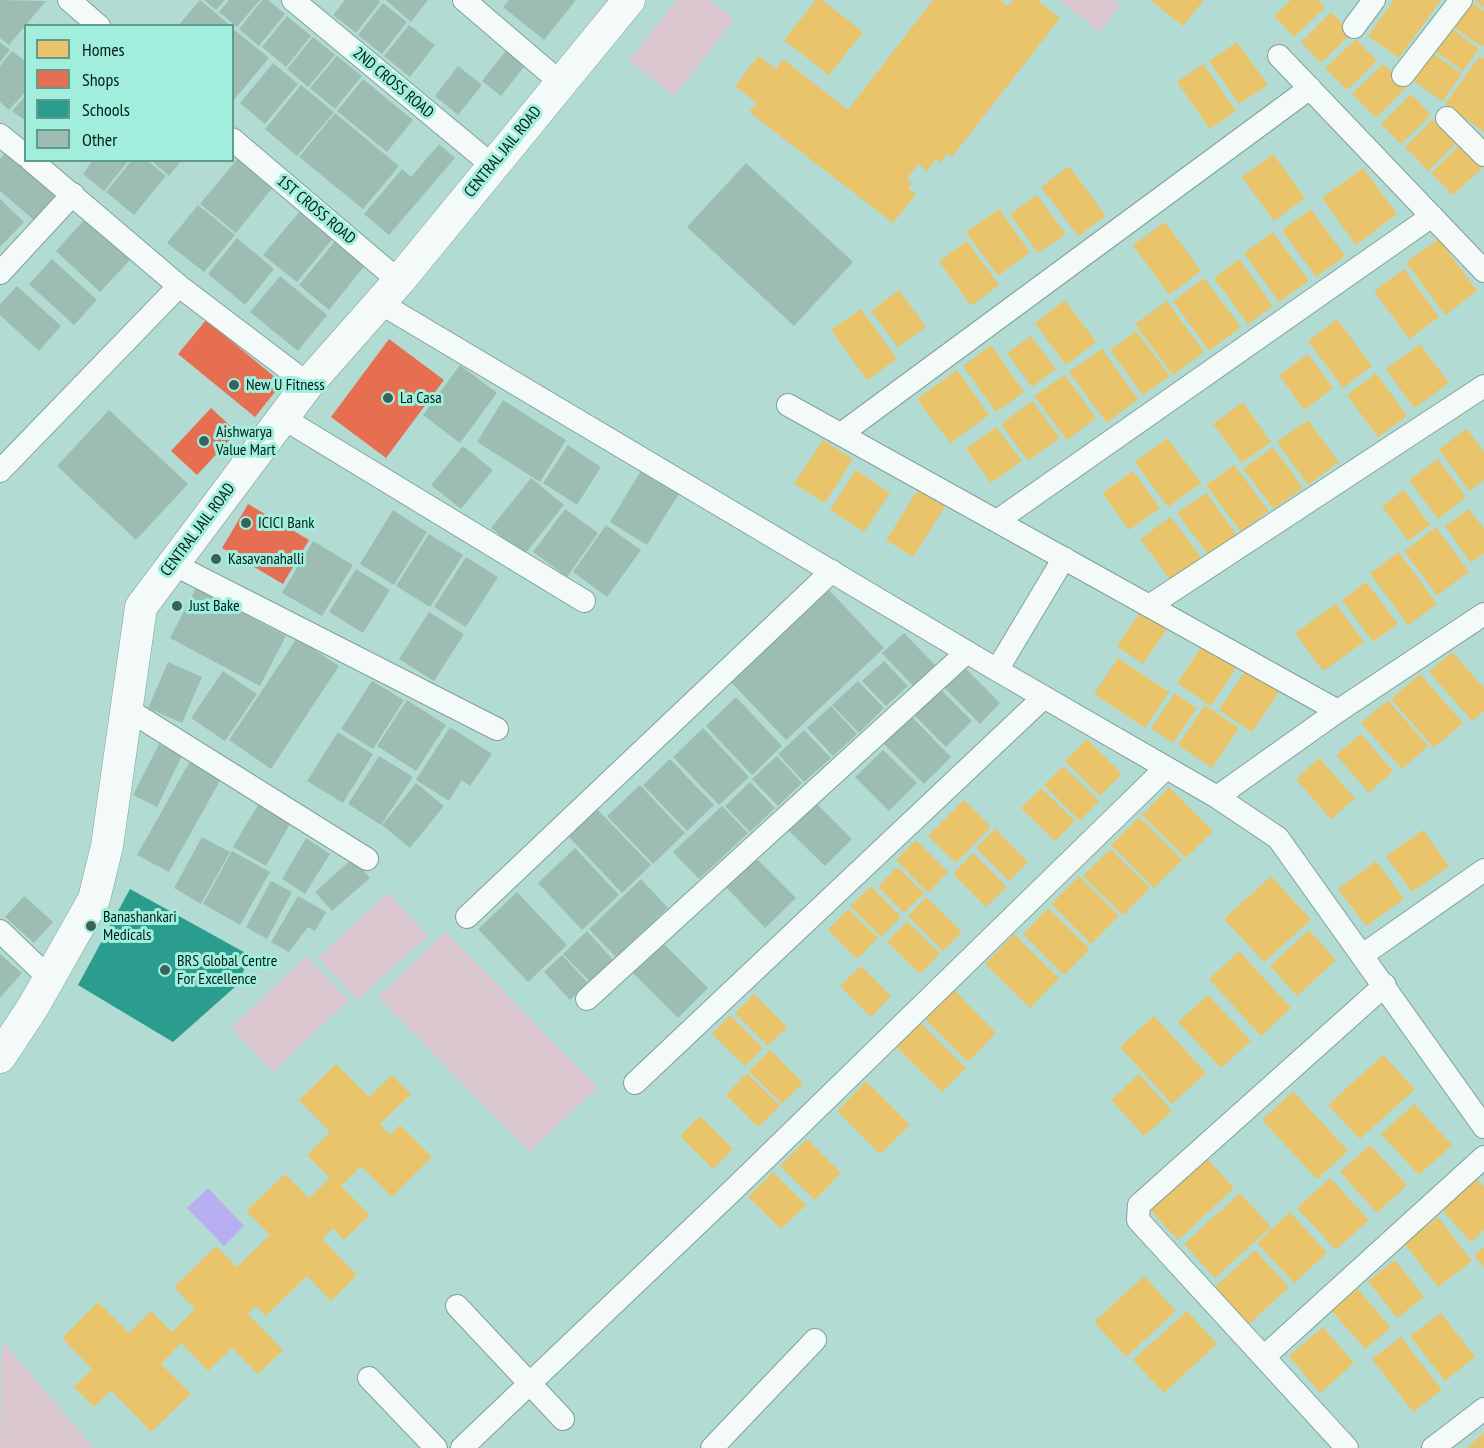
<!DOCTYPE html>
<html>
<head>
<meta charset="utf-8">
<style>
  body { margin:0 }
  #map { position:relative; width:1484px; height:1448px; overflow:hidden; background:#b2dcd3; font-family:"PT Sans Narrow",sans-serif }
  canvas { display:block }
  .legend { position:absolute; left:24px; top:24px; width:210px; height:138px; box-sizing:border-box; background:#a1eedc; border:2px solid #619b8e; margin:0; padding:8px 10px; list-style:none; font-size:18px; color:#001e19 }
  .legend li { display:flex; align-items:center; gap:12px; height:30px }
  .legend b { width:30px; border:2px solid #619b8e }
</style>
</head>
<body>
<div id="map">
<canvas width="1484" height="1448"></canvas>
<ul class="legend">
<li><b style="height:16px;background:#e9c46a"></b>Homes</li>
<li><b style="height:16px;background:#e76f51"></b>Shops</li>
<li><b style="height:16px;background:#2a9d8f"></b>Schools</li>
<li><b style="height:16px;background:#9ebdb2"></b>Other</li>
</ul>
</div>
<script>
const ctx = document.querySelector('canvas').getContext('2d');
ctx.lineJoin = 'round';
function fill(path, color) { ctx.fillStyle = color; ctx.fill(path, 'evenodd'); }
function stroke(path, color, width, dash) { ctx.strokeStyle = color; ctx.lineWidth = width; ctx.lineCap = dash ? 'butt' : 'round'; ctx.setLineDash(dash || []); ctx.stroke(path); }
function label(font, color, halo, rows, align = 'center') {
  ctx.font = font + ' "PT Sans Narrow",sans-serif'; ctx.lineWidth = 6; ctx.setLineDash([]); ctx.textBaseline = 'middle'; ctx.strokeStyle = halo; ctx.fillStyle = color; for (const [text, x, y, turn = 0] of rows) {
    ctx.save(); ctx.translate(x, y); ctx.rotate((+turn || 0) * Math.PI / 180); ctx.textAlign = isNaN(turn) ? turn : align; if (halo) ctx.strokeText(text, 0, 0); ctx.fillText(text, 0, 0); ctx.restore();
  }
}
fill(new Path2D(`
  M677,0h33l24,20 -60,76 -45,-36z
  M1059,0h55l6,5 -20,27z
  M388,893l40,43 -71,64 -39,-43z
  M445,932l153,155 -68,65 -152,-155z
  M306,956l43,44 -76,72 -42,-44z
  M2,1341l92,107h-94z`), '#dcc8d1');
fill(new Path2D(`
  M208,1188l36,38 -20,20 -37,-38z`), '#b8aef2');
fill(new Path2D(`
  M816,0h6l41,32 -34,43 -45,-35z
  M933,0h67l8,6 5,-6h24l23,18 -108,139 -5,-4 -7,10 -4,-4 -9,12 -9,-7 -11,15 5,4 -4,5 8,6 -23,29 -144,-111 8,-9 -22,-17 23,-30 18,13 7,-10 65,51z
  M1150,0h52l1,1 -20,25z
  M1291,0h27l7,7 -31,30 -20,-21z
  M1394,0h47l-42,58 -31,-22z
  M1474,0h10v7z
  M1472,3l12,8v33l-2,3 -28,-20z
  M1331,12l21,21 -31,30 -20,-21z
  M1451,28l28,21 -16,22 -28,-20z
  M1356,39l21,22 -30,29 -22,-22z
  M1237,42l31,43 -29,19 -30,-43z
  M1431,52l31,22 -20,27 -31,-22z
  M1480,56l4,3v73l-39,-28z
  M1203,64l33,47 -26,18 -33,-47z
  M1383,64l24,23 -31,31 -24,-24z
  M1411,94l20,21 -30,29 -20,-20z
  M1433,119l23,24 -28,28 -23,-24z
  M1462,143l22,23 -31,29 -22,-22z
  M1273,154l32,44 -31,23 -32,-44z
  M1069,166l37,50 -28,20 -37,-49z
  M1363,168l34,46 -41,31 -34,-47z
  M1037,195l29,39 -28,19 -28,-39z
  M999,209l31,43 -32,24 -32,-44z
  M1311,209l34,47 -29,21 -34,-47z
  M1165,222l36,49 -32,24 -36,-50z
  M1273,232l36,49 -30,21 -35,-49z
  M1439,239l38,52 -32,24 -39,-53z
  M967,241l32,44 -28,21 -32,-45z
  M1239,259l34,47 -25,18 -34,-46z
  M1404,269l35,48 -30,22 -35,-48z
  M1204,278l37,49 -32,24 -36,-50z
  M899,290l27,37 -28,20 -27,-36z
  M1065,300l31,42 -30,23 -31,-42z
  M1167,301l37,51 -31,23 -38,-51z
  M861,309l36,50 -30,21 -36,-50z
  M1337,319l35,47 -29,22 -35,-47z
  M1136,331l34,45 -27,19 -33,-45z
  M1031,336l25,33 -24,18 -25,-34z
  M1420,344l29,39 -35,25 -28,-39z
  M991,345l33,47 -28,20 -33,-46z
  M1102,349l36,50 -31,24 -38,-51z
  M1308,354l25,34 -29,22 -25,-35z
  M957,370l32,45 -39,28 -33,-44z
  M1376,373l31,43 -29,21 -31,-42z
  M1065,375l31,43 -29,22 -33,-44z
  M1032,401l28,37 -32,23 -27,-37z
  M1243,402l28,40 -29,21 -29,-39z
  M1308,420l31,42 -31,23 -31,-43z
  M996,427l26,34 -31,22 -25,-34z
  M1467,429l17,23v28l-15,11 -30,-42z
  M1167,438l34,45 -33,24 -33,-45z
  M823,440l30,19 -28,44 -31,-19z
  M1273,447l30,41 -29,21 -31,-40z
  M1438,459l28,38 -28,22 -29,-39z
  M1234,465l35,46 -28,21 -35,-47z
  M856,470l34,23 -26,39 -34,-22z
  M1133,471l27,37 -31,22 -27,-37z
  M921,485l27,17 -35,55 -27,-17z
  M1404,490l26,35 -22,16 -26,-35z
  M1206,493l31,42 -28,21 -32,-43z
  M1469,509l15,20v24l-13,10 -26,-37z
  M1171,517l32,43 -31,22 -32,-43z
  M1436,527l33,45 -32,23 -33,-44z
  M1399,552l38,52 -29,21 -38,-52z
  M1366,582l32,42 -25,18 -31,-42z
  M1336,604l28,38 -41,29 -28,-38z
  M1142,609l27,17 -26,38 -26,-18z
  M1202,646l34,22 -25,38 -34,-23z
  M1452,652l32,36v23l-12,10 -43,-49z
  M1118,658l51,34 -24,36 -51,-34z
  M1246,670l33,22 -27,40 -33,-22z
  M1420,674l43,49 -29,25 -43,-49z
  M1175,693l22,15 -24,35 -22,-15z
  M1388,700l40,46 -26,23 -41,-46z
  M1205,705l34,23 -27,40 -34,-23z
  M1361,734l32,37 -24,22 -33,-38z
  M1087,739l35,35 -22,22 -35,-35z
  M1319,758l36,40 -24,21 -35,-40z
  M1063,766l36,35 -19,20 -36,-36z
  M1169,787l44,44 -27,27 -44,-43z
  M1041,788l34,33 -20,20 -34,-33z
  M964,800l27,27 -35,36 -28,-27z
  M1139,817l43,43 -28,28 -43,-43z
  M995,829l33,33 -19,19 -33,-33z
  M1423,830l26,36 -37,26 -26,-36z
  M916,840l32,32 -20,21 -32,-33z
  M1110,849l40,39 -27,27 -40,-39z
  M973,853l34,34 -21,20 -33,-33z
  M1376,861l28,38 -38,27 -28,-37z
  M897,867l27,26 -20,20 -26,-26z
  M1079,876l40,40 -28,28 -40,-40z
  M1271,876l40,44 -47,42 -40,-43z
  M871,886l30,31 -20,20 -31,-31z
  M926,897l36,35 -19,19 -35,-35z
  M1048,908l42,41 -26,26 -41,-41z
  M848,909l30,29 -21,21 -29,-29z
  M907,921l33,33 -20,20 -33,-32z
  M1309,930l27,30 -39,36 -27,-30z
  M1014,934l45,44 -29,30 -45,-44z
  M1239,951l52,57 -30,28 -52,-57z
  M861,966l30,30 -20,21 -31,-31z
  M954,990l42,43 -28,29 -43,-43z
  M754,994l33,33 -19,19 -33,-33z
  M1208,995l43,46 -30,27 -43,-46z
  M730,1015l33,33 -18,18 -33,-32z
  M1154,1016l52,57 -34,31 -52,-57z
  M921,1023l45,45 -24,24 -46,-45z
  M770,1050l33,33 -21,21 -33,-33z
  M1383,1055l32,34 -55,50 -32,-34z
  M336,1064l33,33 23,-22 19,19 -31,30 10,11 10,-10 32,32 -40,40 -31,-31 -20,20 29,29 -26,25 -11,-12 -11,11 35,36 -26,26 -24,-25 -41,40 -10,-10 -8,8 35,36 -25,24 -26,-26 -24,23 -27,-28 -20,21 30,30 -40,38 -40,-42 -17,17 -20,-20 18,-18 -30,-31 36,-36 31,31 22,-22 21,21 23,-23 -21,-22 42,-41 21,21 33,-32 -24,-24 39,-37 24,24 21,-20 -23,-23 23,-23 -31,-32z
  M747,1073l33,33 -22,21 -32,-32z
  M1139,1074l33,37 -28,25 -33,-36z
  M866,1081l44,44 -30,29 -43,-43z
  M1293,1091l55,60 -31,28 -55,-59z
  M1414,1104l38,41 -33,30 -38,-41z
  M700,1116l33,33 -20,20 -33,-33z
  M807,1139l34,34 -26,27 -35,-34z
  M1370,1145l37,40 -30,28 -37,-41z
  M1203,1154l31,34 -56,52 -31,-34z
  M773,1172l33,33 -25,24 -33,-32z
  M1330,1178l39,42 -33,30 -39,-42z
  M1476,1178l8,9v43l-13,12 -29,-32z
  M1240,1193l31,34 -56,51 -31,-34z
  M1290,1212l37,41 -33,30 -37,-40z
  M1438,1217l34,44 -34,26 -34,-44z
  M1484,1247v21l-10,-13z
  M1255,1250l34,37 -42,39 -34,-37z
  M1395,1260l29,37 -27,21 -29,-37z
  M1144,1276l32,35 -50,46 -32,-35z
  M1356,1287l35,41 -26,21 -35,-40z
  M1187,1311l30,33 -53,49 -31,-33z
  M1441,1313l34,44 -30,24 -35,-45z
  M1323,1327l31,36 -34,30 -31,-37z
  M1401,1337l41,53 -29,22 -41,-53z
  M1484,1432v16h-17z`), '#e9c46a');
fill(new Path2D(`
  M206,320l76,63 -27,34 -77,-63z
  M389,339l55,41 -58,78 -55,-41z
  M211,408l26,24 -40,43 -26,-24z
  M248,504l61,36 -26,44 -61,-36z`), '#e76f51');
fill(new Path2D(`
  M130,889l121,67 -15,30 -63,56 -95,-57z`), '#2a9d8f');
fill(new Path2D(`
  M0,0l46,1 -37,44 -9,-7z
  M200,0l31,26h-53z
  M204,0h21l-9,10z
  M229,0h31l-23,27 -18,-15z
  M262,0h6l17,14 -26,32 -20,-17z
  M345,0h33l2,2 -24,31 -23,-18z
  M386,0h42l-17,22z
  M509,0h67l-32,40 -41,-33z
  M383,3l24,19 -25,32 -24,-19z
  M287,16l24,20 -25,31 -24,-20z
  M409,25l26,20 -25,32 -26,-21z
  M232,28l37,30 -37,44z
  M313,37l22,18 -27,32 -21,-18z
  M0,42l10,8 -10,12z
  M509,47l19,15 -27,34 -19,-15z
  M12,51l14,11v29l-17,19 -9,-8v-36z
  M337,56l25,20 -27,33 -25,-21z
  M273,63l25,21 -33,40 -25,-21z
  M458,66l24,19 -24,30 -23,-19z
  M363,79l50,41 -26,32 -50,-41z
  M301,85l33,27 -37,44 -32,-27z
  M26,95v26l-14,-10z
  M335,113l64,53 -36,43 -64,-52z
  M439,144l16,14 -66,77 -25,-21 38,-45 9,8z
  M7,150l50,43 -23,27 -34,-29v-32z
  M239,157l35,29 -38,47 -36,-29z
  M93,160h36l-25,31 -21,-17z
  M132,160h15l19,16 -32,39 -28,-23z
  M151,160h31l-13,16z
  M746,163l107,99 -59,64 -107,-99z
  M0,199l24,23 -24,25z
  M198,205l37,30 -31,37 -37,-29z
  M301,210l33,27 -37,45 -34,-27z
  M86,218l45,41 -31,33 -44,-41z
  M237,238l37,31 -29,36 -37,-31z
  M336,240l30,24 -37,46 -30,-25z
  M52,259l45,41 -23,25 -45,-41z
  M280,276l47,39 -29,36 -48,-39z
  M17,286l44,40 -22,25 -39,-36v-11z
  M460,365l37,28 -37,50 -37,-28z
  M503,400l63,40 -26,42 -63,-40z
  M109,410l79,74 -52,56 -79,-74z
  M568,445l33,22 -24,38 -34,-22z
  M463,446l30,24 -32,39 -30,-24z
  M642,469l38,23 -33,53 -37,-23z
  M531,478l33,27 -40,50 -33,-27z
  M565,509l33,24 -31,44 -34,-25z
  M393,510l34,22 -33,53 -34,-21z
  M606,525l35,25 -34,47 -34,-25z
  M429,534l34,21 -33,52 -34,-21z
  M313,541l40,24 -31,51 -40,-23z
  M466,557l32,20 -32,50 -32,-20z
  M356,569l34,21 -27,43 -34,-21z
  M196,588l90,48 -26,50 -90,-48z
  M829,590l55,58 -98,92 -55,-58z
  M429,612l35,22 -30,47 -35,-22z
  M904,633l31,32 -22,21 -31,-33z
  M297,638l42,28 -68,103 -42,-29z
  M884,661l24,25 -22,20 -24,-25z
  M168,662l34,15 -20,46 -34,-15z
  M959,662l41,41 -20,21 -41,-42z
  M223,671l34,23 -32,47 -34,-23z
  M372,681l32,19 -31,49 -32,-20z
  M858,681l26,27 -25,25 -27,-28z
  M936,685l36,36 -26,26 -36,-36z
  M736,697l46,49 -30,29 -46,-49z
  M407,700l39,25 -30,46 -39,-25z
  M831,706l26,28 -24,22 -26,-28z
  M907,712l44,45 -27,27 -45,-45z
  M450,727l42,27 -22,32 -8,-6 -13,21 -33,-21z
  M703,728l46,49 -30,28 -46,-48z
  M804,730l27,28 -27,24 -26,-28z
  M338,732l35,22 -30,49 -36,-22z
  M159,744l23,12 -25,51 -24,-12z
  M883,750l34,33 -28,28 -34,-34z
  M379,756l34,21 -32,48 -33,-21z
  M777,756l25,27 -24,23 -26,-27z
  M670,759l44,46 -27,26 -44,-46z
  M190,761l31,18 -52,93 -32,-17z
  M750,782l25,26 -25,24 -25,-26z
  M416,783l28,23 -34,42 -28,-23z
  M640,785l45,48 -32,31 -46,-48z
  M262,798l32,19 -28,49 -33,-19z
  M816,803l36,36 -27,27 -37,-36z
  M722,806l26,27 -49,46 -26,-27z
  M597,809l54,56 -29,28 -54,-57z
  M202,837l28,15 -29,52 -27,-16z
  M306,838l24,16 -25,40 -23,-15z
  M575,848l44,47 -37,35 -44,-47z
  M232,851l38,21 -30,53 -37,-21z
  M755,857l41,41 -31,30 -40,-42z
  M353,858l17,20 -38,33 -17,-19z
  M641,879l27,29 -52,49 -27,-28z
  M271,881l21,11 -25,47 -21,-12z
  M517,892l50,53 -39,37 -50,-53z
  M24,896l29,26 -19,21 -29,-26z
  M298,896l28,16 -11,19 -7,-4 -19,25 -18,-10z
  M587,931l26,29 -23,22 -27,-28z
  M661,941l47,47 -30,30 -47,-47z
  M0,954l22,19 -22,25z
  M562,955l26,28 -18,17 -26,-28z`), '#9ebdb2');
const minor = new Path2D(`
  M69,0l30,26
  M293,0l200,166
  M464,0l96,82
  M1354,27l20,-27
  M1279,56l205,215
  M1403,75l58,-75
  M1447,118l37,37
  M0,135l26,21
  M232,139l167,142
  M31,160l148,126 129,98
  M0,273l73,-79
  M380,303l617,367 220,127 61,41 206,289
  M788,405l550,306
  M283,418l301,183
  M841,434l469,-346
  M0,471l179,-185
  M997,521l435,-305
  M173,564l324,165
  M1149,606l335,-220
  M997,670l67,-112
  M127,709l240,150
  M1217,797l121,-86 146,-97
  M467,917l365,-346
  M0,931l49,47
  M1364,954l120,-84
  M587,999l380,-347
  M635,1083l409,-386
  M457,1306l106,113
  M1265,1356l219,-199
  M369,1378l67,70
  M462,1448l271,-258 433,-422
  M712,1448l103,-108
  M1347,1448l-209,-228 1,-15 246,-220
  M1433,1448l51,-39`);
const secondary = new Path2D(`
  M0,1057l33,-50 61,-108 13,-53 34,-239 167,-223 91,-103 230,-281`);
stroke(minor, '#7fa19a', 24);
stroke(secondary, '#7fa19a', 33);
stroke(minor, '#f3faf8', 22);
stroke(secondary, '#f3faf8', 32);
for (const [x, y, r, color] of [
  [234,385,6,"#3e605a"],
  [388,398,6,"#3e605a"],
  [204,441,6,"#3e605a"],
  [246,523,6,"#3e605a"],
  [216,559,6,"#3e605a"],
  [177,606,6,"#3e605a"],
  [91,926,6,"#3e605a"],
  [165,970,6,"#3e605a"]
]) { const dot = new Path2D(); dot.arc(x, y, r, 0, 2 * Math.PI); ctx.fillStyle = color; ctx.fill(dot); stroke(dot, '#a1eedc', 2); }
label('16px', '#001e19', '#a1eedc', [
  ["2ND CROSS ROAD",393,83,40],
  ["CENTRAL JAIL ROAD",503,152,-51],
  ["1ST CROSS ROAD",316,210,40],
  ["CENTRAL JAIL ROAD",198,530,-53]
]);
label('16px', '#001e19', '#a1eedc', [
  ["New U Fitness",246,385],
  ["La Casa",400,398],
  ["Aishwarya",216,432],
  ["Value Mart",216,450],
  ["ICICI Bank",258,523],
  ["Kasavanahalli",228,559],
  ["Just Bake",189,606],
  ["Banashankari",103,917],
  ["Medicals",103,935],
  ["BRS Global Centre",177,961],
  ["For Excellence",177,979]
], 'left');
</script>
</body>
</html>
